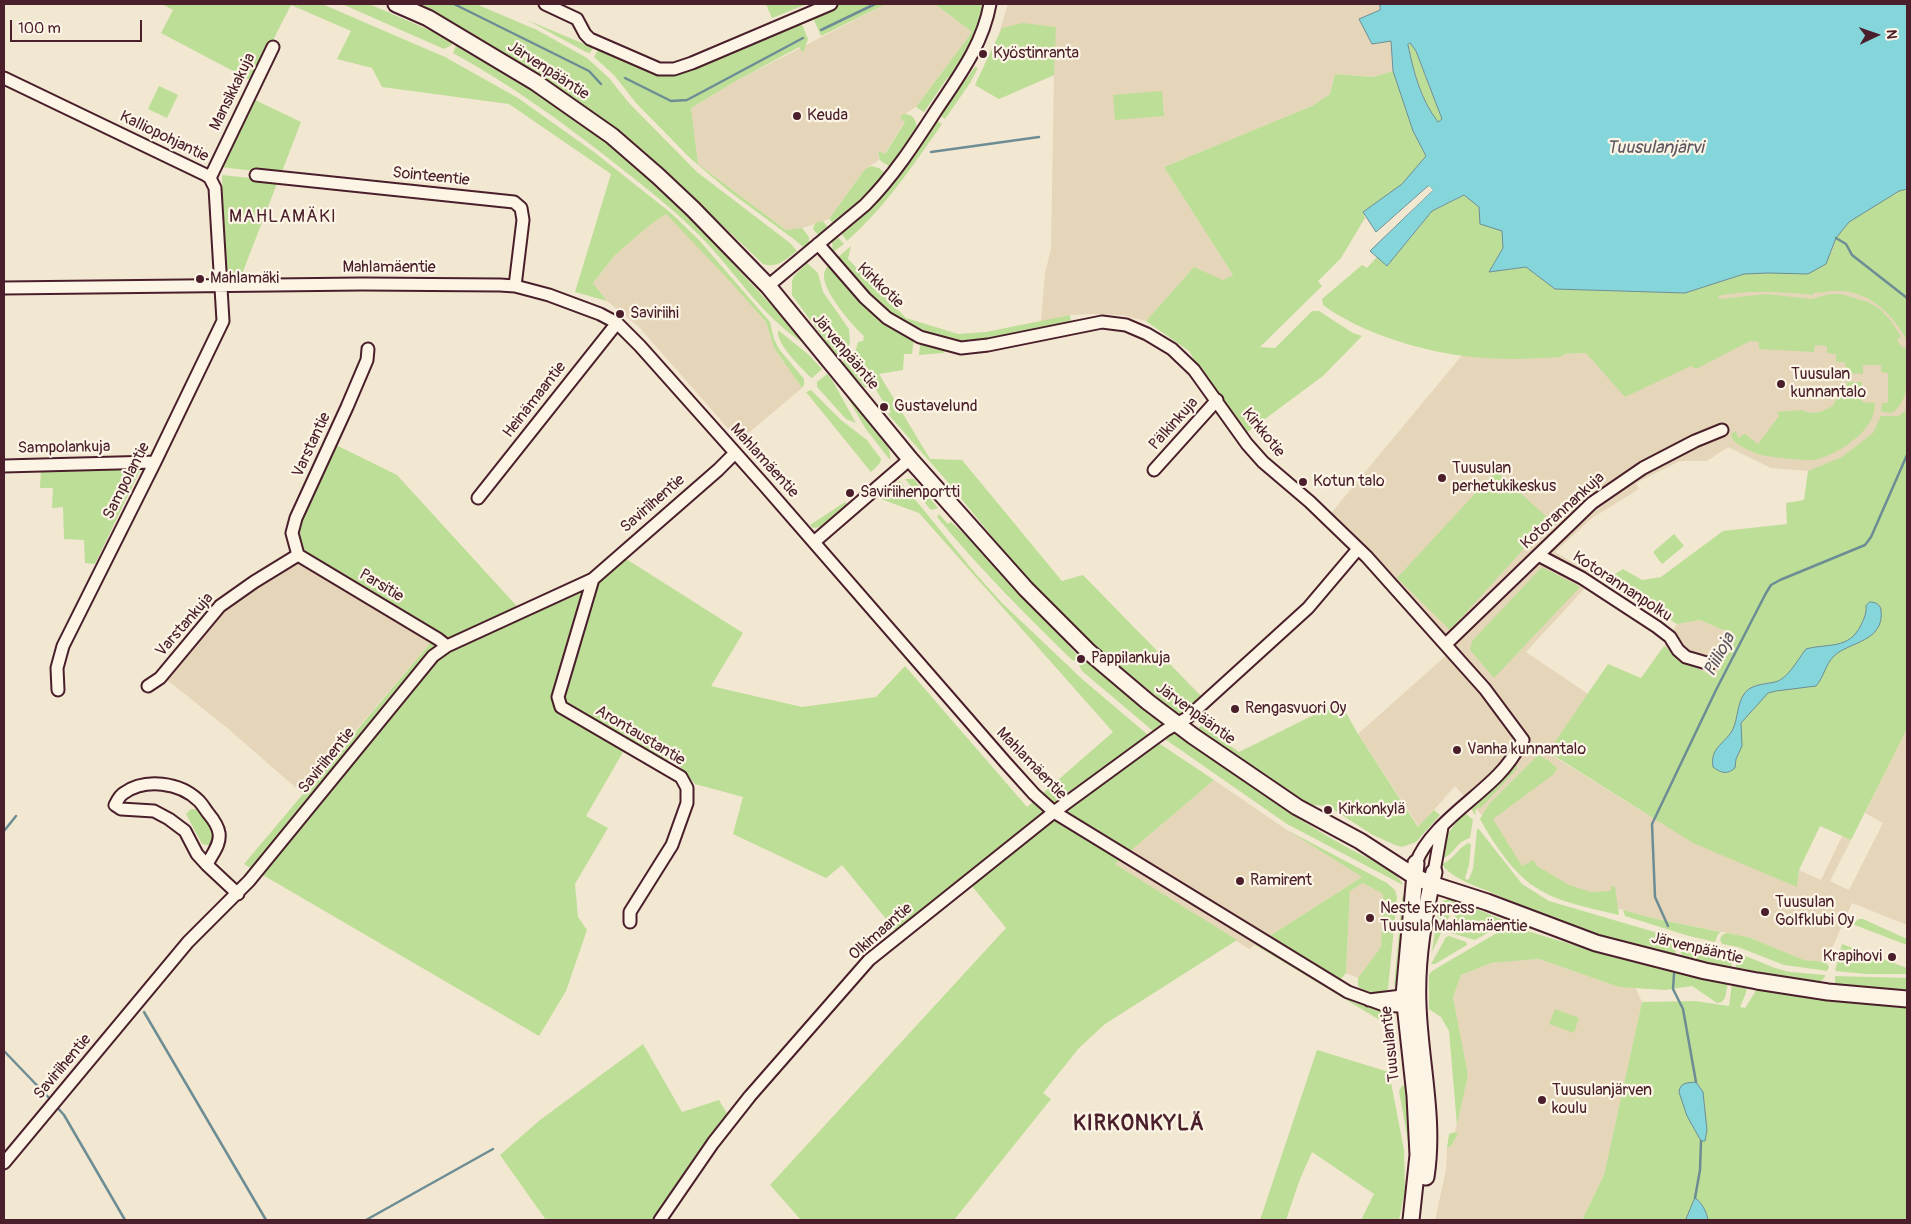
<!DOCTYPE html>
<html>
<head>
<meta charset="utf-8">
<style>
  body { margin:0 }
  #map { position:relative; width:1911px; height:1224px; overflow:hidden; background:#f2e7d1; font-family:Pangolin,sans-serif }
  canvas { display:block }
  .frame { position:absolute; inset:0; border:5px solid #4a1f2b; pointer-events:none }
  .north { position:absolute; left:1851px; top:10px; width:50px; height:50px; -webkit-text-stroke:4px #fcf5e5; paint-order:stroke; rotate:87deg; font-size:14px; font-weight:700; line-height:20px; text-align:center; color:#4a1f2b }
  .north::after { content:''; display:block; margin:auto; width:18px; height:22px; background:#4a1f2b; clip-path:polygon(50% 0,100% 100%,50% 72%,0 100%) }
  .scale { position:absolute; left:10px; top:20px; width:132px; height:22px; box-sizing:border-box; border:2px solid #4a1f2b; border-top:0; padding-left:6px; font-size:15px; line-height:18px; white-space:nowrap; color:#4a1f2b; -webkit-text-stroke:4px #fcf5e5; paint-order:stroke }
</style>
</head>
<body>
<div id="map">
<canvas width="1911" height="1224"></canvas>
<div class="frame"></div>
<div class="north">N</div>
<div class="scale">100 m</div>
</div>
<script>
const ctx = document.querySelector('canvas').getContext('2d');
ctx.lineJoin = 'round';
function fill(path, color) { ctx.fillStyle = color; ctx.fill(path, 'evenodd'); }
function stroke(path, color, width, dash) { ctx.strokeStyle = color; ctx.lineWidth = width; ctx.lineCap = dash ? 'butt' : 'round'; ctx.setLineDash(dash || []); ctx.stroke(path); }
function label(font, color, halo, rows, align = 'center') {
  ctx.font = font + ' Pangolin,sans-serif'; ctx.lineWidth = 4.5; ctx.setLineDash([]); ctx.textBaseline = 'middle'; ctx.strokeStyle = halo; ctx.fillStyle = color; for (const [text, x, y, turn = 0] of rows) {
    ctx.save(); ctx.translate(x, y); ctx.rotate((+turn || 0) * Math.PI / 180); ctx.textAlign = isNaN(turn) ? turn : align; if (halo) ctx.strokeText(text, 0, 0); ctx.fillText(text, 0, 0); ctx.restore();
  }
}
fill(new Path2D(`
  M886,4h49l37,28 -56,75 -16,10 5,4 -21,34 -5,-4 -1,5 1,4 -14,9 -36,50 -29,10 -14,1 -88,-66 -7,-56 45,-27z
  M1008,4h372v6l-21,9 32,22 2,30 -20,6 -38,-3 -5,20 -18,12 -148,61 69,108 -10,6 -29,-14 -48,54 -25,-6 -28,-1 -23,1 -29,7 4,-49 6,-24 3,-174 -55,24 -24,-14 23,-48z
  M1907,189v257l-99,25 -37,-3 -43,-21 -21,14h-27l-44,22 3,6 -47,29 -37,34 41,24 -70,76 62,42 -40,59 100,62 149,71 2,-16 22,10 21,-44 9,4 -21,41 19,9 34,-67 -18,-10 42,-84v196l-55,-22 -26,59 -22,-2 -56,-23 -96,-19 -104,-29 -32,-22 -30,-47 -31,-34 -36,41 -61,-93 91,-81 -122,-135 141,-170 58,9 60,-4 137,-74z
  M666,214l46,46 54,62 8,26 28,40 -63,53 -100,-114 -32,-26 -14,-18 22,-28 35,-30z
  M302,561l130,80 -130,152 -76,-66 -60,-48 47,-58 66,-51z
  M1700,620l35,15 -19,41 -16,-6 -36,-24 13,-22z
  M1214,780l73,50 75,47 -113,72 -134,-85z
  M1363,883l20,11 -2,53 -23,31 -12,-5 4,-82z
  M1539,959l80,28h16l7,15 -38,173 -22,45h-147l11,-50 1,-22 4,-2 7,-12 -3,-2 13,-57 -15,-78 8,-22 30,-12z`), '#e6d6b9');
fill(new Path2D(`
  M162,4h160l123,53 73,41 76,54 77,61 28,27 71,82 4,17 5,10 25,30v6l-2,3 -28,-40 -8,-26 -41,-46 -59,-62 -16,11 -35,30 -22,28 14,18 -32,-9 36,-118 -102,-70 -127,-17 -10,-19 -35,-9 14,-28 -60,-26 -39,76 -91,-48 12,-23z
  M342,4h27l81,35 2,6 -8,4z
  M409,4h67l61,26 50,28 22,20 20,25 68,69 93,71 7,8c-11,8 -20,18 -34,13 -105,-102 -218,-201 -354,-260z
  M766,4h41l-35,14z
  M841,4h45l-65,32 -8,-18 1,-3z
  M935,4h50c-8,31 -16,48 -35,74l-2,-1 -24,35 -8,-5 56,-75z
  M527,20l55,23 12,3 -4,7 -4,-1z
  M801,22l7,17 -5,14 -4,-6 -63,34 -45,27 7,56 88,66 16,-2 7,9v6l-6,4 -8,-7 -65,-48 -39,-33 -55,-56 -22,-28 -20,-18 5,-9 61,26z
  M1023,23l33,4 -2,48 -55,24 -24,-14 27,-57z
  M457,43l65,38 88,62 32,28 35,32 132,143c-44,-24 -74,-75 -109,-110 -27,-27 -57,-51 -87,-74 -51,-40 -103,-78 -160,-109z
  M1410,43l6,8 26,68 -5,3c-17,-28 -22,-46 -29,-77z
  M975,67l3,1 -8,15 -25,36 -6,-4z
  M1393,71l20,60 13,25 -24,28 -39,28 2,6 -24,40 -23,23 4,5 -62,61 15,1 37,-37h7l34,22 9,3 -39,40 -81,60 -25,-36 -28,-49 -43,-30 48,-54 29,13 10,-5 -69,-108 148,-61 18,-12 5,-20 38,3z
  M159,86l19,9 -11,23 -19,-9z
  M1162,91l2,25 -49,4 -2,-25z
  M251,98l50,24 -20,52 -61,-7z
  M903,114c10,0 13,5 14,15l-23,36 -5,1c-7,-4 -12,-6 -10,-15l6,3 20,-32 -5,-4z
  M936,120l6,4c-31,44 -55,81 -95,117l-7,-9 47,-43z
  M871,166l8,2 5,4v6l-26,26 -24,20 -5,-5 36,-50z
  M222,175l56,6 -36,93h-16z
  M1907,189v152c-17,-33 -48,-58 -87,-48l-2,-1 -5,1v2c-32,-3 -62,-6 -95,1l1,3 48,-5 44,5 19,-5h11l27,8 12,7 11,12 10,16 -4,2 5,9 3,-1 2,4c0,20 4,52 -16,62l-10,-2 1,-8h6v-30l-7,-1v-7h-18v9l-17,-1 -1,-11h-9v-8l-9,-1v-7l-12,-1 -1,7 -55,-3v-7l-9,-1 -54,28 -5,-3 -66,31 -39,-44 -21,1 -5,3c-29,2 -58,3 -87,0 -46,-4 -113,-24 -150,-52l-1,-6 40,-34 5,3 10,-11 10,9 45,-55 32,-16 15,12 23,24 1,17 -14,24 37,-5 29,22 130,4 59,-19 24,-1 64,-21 4,-14 13,-16 50,-31z
  M823,221l6,8 -10,7 -6,-7 2,-6z
  M836,235l8,9 -11,8 -1,-10z
  M851,246l-3,13 58,59 52,16 28,-2 84,-17 1,7c-31,6 -63,16 -94,19 -11,2 -24,-1 -35,-4 -48,-11 -74,-43 -105,-79z
  M807,263l11,10 5,19 26,37 1,14 -3,7 -9,8 -46,-63v-14l2,-5z
  M830,264l84,75 -2,15h-8l-1,16 -24,4 51,85 32,1 100,121 21,-6 119,122 -19,17h-5l-83,-67 -31,-29 -43,-46 -75,-92 -58,-66 3,-2c-15,-18 -23,-40 -36,-59l3,-11 5,-1 1,-5c-12,-11 -42,-45 -40,-62 1,-5 3,-7 6,-10z
  M778,330l31,25 13,14 -10,9 -3,-2c-10,-11 -33,-32 -31,-46z
  M923,343l24,7 -4,3 -24,2 1,-10z
  M847,356l6,3 16,26 -4,3 -23,-25z
  M827,374l5,6 24,43 -10,-4 -29,-32v-5z
  M1847,382h15v20l13,1c1,27 -33,48 -56,56 -10,3 -47,-2 -58,-4 -5,-1 -24,-10 -27,-14 -2,-2 -2,-4 -3,-7l5,-3 2,7 7,-4 13,10 21,-28 -2,-4 25,-2 8,3 10,-1 13,-6 5,-11h9z
  M811,390l30,30 26,20 14,19 -1,4 -9,9 -65,-80z
  M845,393h4c6,7 10,16 15,24 8,13 29,26 26,43l-25,-32z
  M1907,405v324l-56,111 -31,-14 -21,44 -2,17 -104,-44 -145,-91 60,-88 33,14 23,-32 36,24 16,6 19,-41 -35,-15 -23,4 -73,-43 19,-12 19,11 19,-3 62,-46 64,-7 -1,-21 18,-3 4,-29 34,-14 31,-24 8,-17h17l7,-5z
  M334,444l63,31 127,139 99,-57 120,76 -32,53 91,21 74,-10 29,-31 122,141 86,-75 -194,-219 -38,-14 -2,-3 21,-15 75,92 26,29 81,77 72,61 60,40 -99,84 122,76 -132,84 -26,24 -36,45 8,6 -97,121h-153l-31,-35 236,-257 -39,-48 -71,51 -54,-66 -16,13 -93,-44 10,-37 -48,-13 -18,-21 -23,-8 -24,-15 -44,76 22,12 -33,56 3,33 9,13 -21,61 -27,45 -295,-172 188,-223 -130,-80 -7,-33z
  M41,469l99,1 -45,94 -10,-1 -1,-23 -20,-1 -1,-32 -11,1 1,-20h-13z
  M1496,471l54,49 -100,110 -53,-52z
  M905,479h9l24,29 -7,2z
  M845,502l2,2c-10,13 -17,22 -34,24l-3,-3z
  M939,514l9,10 3,-2 24,22 23,23 81,90 -3,4 -4,-1c-47,-46 -93,-92 -135,-143z
  M1674,534l10,12 -22,18 -9,-12z
  M1542,567l38,20 -86,91 -24,-28 2,-9z
  M1083,660l18,10 65,55 -10,8 -3,-2 -71,-60 -3,-6z
  M1340,702l18,32 60,93 16,-17 6,5 -24,27 -14,5 -7,-2 -22,-10 -45,-29 -14,-1 -19,-8 -96,-65 -1,-4 3,-2 4,2 34,24z
  M1171,730l8,4c55,41 111,82 171,115 15,8 47,21 53,36l-116,-61 -125,-87z
  M1538,755l11,6 8,7 -3,6 -61,45 29,47 11,-6 4,6 32,19 22,7 20,-1v-5l4,1 4,28c-28,-7 -60,-12 -84,-28 -22,-14 -43,-46 -55,-68l9,-15z
  M1516,762l1,6 -3,4 -34,37 -3,-2 -2,6 2,1h-3l-4,-8z
  M191,809h7l15,23 2,10 -2,4 -11,-2 -16,-30z
  M1464,812l9,8 -3,18c-14,4 -15,15 -26,20l-3,-1 5,-21z
  M1478,828l44,56 27,17 143,42 34,7 4,4 2,14 -50,-10 -4,-17 -3,6 1,9c-65,-15 -127,-37 -188,-65 -15,-6 -37,-13 -46,-27 12,-5 15,-15 26,-21l3,1 -2,21 -4,13 2,2 2,-1 4,-10 4,-39z
  M1287,830l100,53 8,7 2,7 -9,92 -6,4 -19,-2 -5,-5v-8l23,-31 2,-53 -20,-11 -13,8 -4,82 -5,6 -8,-2 -65,-40 94,-60z
  M1406,894c-2,17 -3,84 -12,93l8,-88 1,-4z
  M1450,898l53,22 4,2 -32,18 -24,-7 -2,-3 10,-26 -3,-2 -24,50 7,-49z
  M1623,910l29,8 69,14 -3,2 -3,8 -26,-6 -64,-20z
  M1859,919h4l44,20v6l-55,-21z
  M1507,927h7l66,20 29,5 119,31 -3,15 -3,4 -5,1 -25,-17 -27,4 -46,-3 -80,-28 -48,4 -30,12 -8,22 15,78 -11,50 -8,-94 -8,-14 -12,-8v-34l3,-4z
  M1727,933l21,4 56,23 22,2 3,5 -2,4 -6,-1 -37,-5 -46,-18 -16,-3 -2,-5 2,-4z
  M1449,936l17,6 1,3 -32,19h-4l15,-27z
  M1257,943l98,60 31,8 2,2 -1,10 -4,-1 -128,-77z
  M1842,944l65,24v6h-40l-32,-3z
  M1743,955l32,13 15,4 35,3v2l-6,6 -84,-14 3,-11z
  M1835,976l72,2v12l-9,1 -60,-6 -3,-2z
  M1732,983l15,3 -1,7 -6,14 5,1 12,-19h7l41,7 102,10v214h-325l22,-45 38,-173 53,-1 34,5z
  M1555,1009l24,9 -5,15 -25,-9z
  M643,1044l39,68 37,-12 10,17 -72,103h-111l-46,-65 40,-35z
  M1317,1050l72,22 15,78 1,40 -6,30h-38l13,-26 -62,-42 -12,27 -14,41h-26z
  M1408,1084l6,70 -7,49 3,-50 -11,-62 3,-5z
  M1455,1132l3,2 -7,12 -4,2 2,-14z`), '#bdde97');
const water = new Path2D(`
  M1380,4h527v185l-8,2 -50,31 -13,16 -10,26 -18,10 -40,-1 -24,1 -59,19 -130,-4 -29,-22 -37,5 14,-24 -1,-17 -22,-7 -1,-17 -15,-12 -32,16 -45,55 -17,-15 63,-61 -5,-4 -52,46 -13,-20 39,-28 24,-28 -13,-25 -20,-60 -2,-30 -19,3 -13,-25 21,-9zM1410,43l6,8 26,68 -4,3c-18,-24 -24,-49 -30,-77z
  M1870,602c5,0 10,2 11,8 4,32 -33,32 -47,46 -9,9 -10,21 -18,30l-40,5 -8,2 -27,30 1,23 -6,13 -1,9c-8,7 -14,5 -22,-1 -3,-19 10,-22 19,-36 7,-12 4,-33 17,-42 8,-5 17,-5 26,-7 13,-3 23,-23 31,-33 22,-6 43,1 55,-24 3,-6 6,-13 5,-19z
  M1696,1082l7,10 4,38 -2,11h-4l-14,-25 -8,-24c1,-10 9,-9 17,-10z
  M1695,1198c7,4 12,15 13,22h-22z`);
fill(water, '#85d6db');
stroke(water, '#6d8d95', 1);
fill(new Path2D(`
  M1429,186l4,4 -57,54 -2,-2 55,-52 -16,12 -35,32h-3z`), '#f2e7d1');
stroke(new Path2D(`
  M454,4l135,67 12,13
  M821,30l54,-26
  M625,78l46,23 16,-1 116,-62
  M931,152l108,-15
  M1836,238l10,6 6,11 55,43
  M4,831l12,-15
  M1668,926l-13,-29 -3,-73 64,-134 50,-97 5,-8 9,-5 85,-35 6,-8 36,-82
  M1674,974l-1,15 10,20 13,73
  M144,1012l122,208
  M4,1051l47,49
  M56,1106l8,9 61,105
  M1695,1198l5,-28 1,-29
  M366,1220l127,-71`), '#6d8d95', 2.5);
const minor = new Path2D(`
  M545,4l32,15 8,15 5,5 69,30h15l18,-6 139,-59
  M4,78l202,97 4,3 5,10 8,133 -68,141 -92,184 -6,22 1,22
  M256,175l258,27 7,6 2,12 -8,66
  M210,178l63,-131
  M818,244l47,54 22,20 33,19 41,11 27,-3 114,-23 24,3 21,9 25,15 22,21 53,74 16,18 47,40 57,55 118,132 38,51c-7,13 -14,24 -25,35 -26,27 -69,53 -82,88
  M768,286l97,-81c28,-28 50,-62 72,-96 22,-33 46,-65 53,-105
  M4,288l358,-4 138,1 15,1 34,9 51,19 17,9 23,23 124,139 242,278 28,31 20,18 294,180 36,13 29,2
  M4,466l151,-4
  M1154,470l63,-70
  M478,498l139,-175
  M814,542l96,-83
  M298,555l-6,-22 4,-15 51,-111 20,-47 1,-11
  M298,555l140,84 9,7
  M1538,555l44,23 75,49 13,10 8,13 8,7 24,7
  M593,579l-35,118 3,10 120,70 6,11v15l-15,42 -42,67v10
  M1446,644l146,-141 51,-35 52,-27 27,-11
  M148,686l12,-8 60,-72 34,-24 44,-27
  M207,865l-10,-11 -12,-23 -16,-12 -15,-8 -33,-2 -6,-4c2,-4 5,-10 9,-12 21,-15 56,-11 75,8 3,3 6,8 9,12 5,6 10,13 11,20 2,12 -8,22 -12,32l31,29
  M1434,872l8,-45
  M1369,1000l41,-5
  M4,1163l184,-221 61,-61 184,-225 14,-10 146,-67 125,-109 17,-17
  M660,1220l53,-77 37,-47 119,-136 185,-148 112,-82 21,-12 121,-110 50,-59`);
const major = new Path2D(`
  M396,4l32,14 107,64 77,54 46,40 35,33 75,77 142,173 116,130 63,63 59,50 45,34 104,71 63,34 54,35 17,8 56,18 109,41 109,28 52,10 71,11 79,7
  M1426,1177c9,-58 -6,-114 -8,-172 -2,-46 6,-89 16,-133
  M1411,1220l7,-65 -3,-59 -11,-101 12,-132`);
stroke(minor, '#4a1f2b', 15);
stroke(major, '#4a1f2b', 19);
stroke(minor, '#fcf5e5', 11);
stroke(major, '#fcf5e5', 15);
for (const [x, y, r, color] of [
  [983,54,5,"#4a1f2b"],
  [797,116,5,"#4a1f2b"],
  [200,279,5,"#4a1f2b"],
  [620,314,5,"#4a1f2b"],
  [1781,384,5,"#4a1f2b"],
  [884,407,5,"#4a1f2b"],
  [1442,478,5,"#4a1f2b"],
  [1303,482,5,"#4a1f2b"],
  [850,493,5,"#4a1f2b"],
  [1081,659,5,"#4a1f2b"],
  [1235,709,5,"#4a1f2b"],
  [1457,750,5,"#4a1f2b"],
  [1328,810,5,"#4a1f2b"],
  [1240,881,5,"#4a1f2b"],
  [1765,912,5,"#4a1f2b"],
  [1370,918,5,"#4a1f2b"],
  [1892,957,5,"#4a1f2b"],
  [1542,1100,5,"#4a1f2b"]
]) { const dot = new Path2D(); dot.arc(x, y, r, 0, 2 * Math.PI); ctx.fillStyle = color; ctx.fill(dot); stroke(dot, '#fcf5e5', 2); }
label('16px', '#4a1f2b', '#fcf5e5', [
  ["Kyöstinranta",993,54],
  ["Keuda",807,116],
  ["Mahlamäki",210,279],
  ["Saviriihi",630,314],
  ["Tuusulan",1791,375],
  ["kunnantalo",1791,393],
  ["Gustavelund",894,407],
  ["Tuusulan",1452,469],
  ["perhetukikeskus",1452,487],
  ["Kotun talo",1313,482],
  ["Saviriihenportti",860,493],
  ["Pappilankuja",1091,659],
  ["Rengasvuori Oy",1245,709],
  ["Vanha kunnantalo",1467,750],
  ["Kirkonkylä",1338,810],
  ["Ramirent",1250,881],
  ["Tuusulan",1775,903],
  ["Golfklubi Oy",1775,921],
  ["Neste Express",1380,909],
  ["Tuusula Mahlamäentie",1380,927],
  ["Krapihovi",1882,957,"right"],
  ["Tuusulanjärven",1552,1091],
  ["koulu",1552,1109]
], 'left');
label('16px', '#4a1f2b', '#fcf5e5', [
  ["Järvenpääntie",548,71,33],
  ["Mansikkakuja",233,92,-64],
  ["Kalliopohjantie",164,137,26],
  ["Sointeentie",431,177,6],
  ["Mahlamäentie",389,268],
  ["Kirkkotie",880,286,44],
  ["Järvenpääntie",845,352,50],
  ["Heinämaantie",535,400,-52],
  ["Pälkinkuja",1174,424,-48],
  ["Kirkkotie",1263,433,51],
  ["Varstantie",312,445,-65],
  ["Sampolankuja",64,448,-1],
  ["Mahlamäentie",764,461,48],
  ["Sampolantie",127,481,-63],
  ["Saviriihentie",653,504,-41],
  ["Kotorannankuja",1563,511,-42],
  ["Parsitie",381,586,31],
  ["Kotorannanpolku",1622,587,33],
  ["Varstankuja",185,625,-49],
  ["Järvenpääntie",1195,714,36],
  ["Arontaustantie",640,736,31],
  ["Saviriihentie",327,761,-51],
  ["Mahlamäentie",1031,764,46],
  ["Olkimaantie",881,932,-41],
  ["Järvenpääntie",1697,949,13],
  ["Tuusulantie",1391,1044,-96],
  ["Saviriihentie",63,1067,-50]
]);
label('italic 18px', '#5c5660', '#fcf5e5', [
  ["Tuusulanjärvi",1655,148],
  ["Piilioja",1720,655,-62]
]);
ctx.letterSpacing = '1px';
label('18px', '#4a1f2b', '#fcf5e5', [
  ["MAHLAMÄKI",283,217]
]);
ctx.letterSpacing = '0px';
ctx.letterSpacing = '1px';
label('bold 21px', '#4a1f2b', '#fcf5e5', [
  ["KIRKONKYLÄ",1139,1125]
]);
ctx.letterSpacing = '0px';
</script>
</body>
</html>
